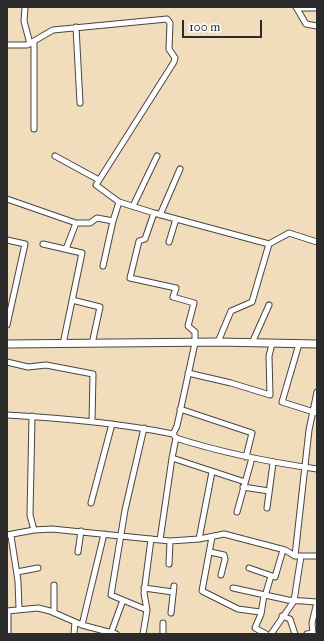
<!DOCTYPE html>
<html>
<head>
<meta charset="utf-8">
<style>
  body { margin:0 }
  #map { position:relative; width:324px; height:641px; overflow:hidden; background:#f1ddbc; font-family:"IM FELL Great Primer",serif }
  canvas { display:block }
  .frame { position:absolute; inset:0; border:8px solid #2b2b2b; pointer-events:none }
  .scale { position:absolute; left:182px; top:20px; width:80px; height:18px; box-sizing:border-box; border:2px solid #2b2b2b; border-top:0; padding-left:5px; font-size:12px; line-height:14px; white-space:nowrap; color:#2b2b2b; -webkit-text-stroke:3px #fff; paint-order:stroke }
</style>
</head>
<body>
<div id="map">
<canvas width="324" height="641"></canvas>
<div class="frame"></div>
<div class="scale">100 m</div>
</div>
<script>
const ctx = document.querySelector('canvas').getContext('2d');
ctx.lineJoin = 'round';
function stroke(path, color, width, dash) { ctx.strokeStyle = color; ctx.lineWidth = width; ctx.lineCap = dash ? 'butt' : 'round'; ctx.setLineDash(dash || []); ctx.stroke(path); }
const minor = new Path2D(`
  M25,7l-1,14 6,23
  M296,7l10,17 11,2
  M297,8h20
  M76,27l4,76
  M34,41v88
  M7,45h20l26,-15 114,-11 3,4 -1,26 6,9 -1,4 -78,123 23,17 35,11 115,31
  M55,156l44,24
  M7,199l69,24
  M133,206l24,-50
  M154,213l-9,26 -6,2 -9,37 46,10 -3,9 21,6 -6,23 7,6v11l-18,83 -4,8
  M160,215l20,-46
  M7,240l18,4 -18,81
  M169,242l7,-23
  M43,244l39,9 -19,91
  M66,249l10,-26h14l7,-5 16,3
  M103,266l10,-45 6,-19
  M72,300l28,7 -8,37
  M218,342l13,-31 21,-9 17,-58 20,-11 28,9
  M252,343l17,-38
  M299,344l-17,58 35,11
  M7,362l21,5 18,-2 47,9 -1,48
  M188,373l43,10 39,12 -1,-39 3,-12
  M180,409l72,24 -6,24
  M7,415c56,3 112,8 166,19l3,4c46,15 93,24 141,31
  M32,416l-2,99 4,15
  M144,428l-19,82 -14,85 36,15
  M176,438l-4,20 73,24
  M243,487l26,4
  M91,503l21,-79
  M267,508l6,-45
  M237,512l15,-54
  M7,535l27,-5 18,-1 118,12 29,-2 25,-5 61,16 10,6h22
  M11,536l7,45 1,28
  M212,537l-10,54 36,18 22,3
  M199,539l13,-67
  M160,540l12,-82
  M78,552l3,-21
  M210,552l14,3 1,4 -4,16
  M295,556l14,-126 8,-38
  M169,564l1,-23
  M249,568l26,9 8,-27
  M17,572l21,-4
  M144,588l29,4
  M233,588l55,12 29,2
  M264,595l-3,19 -6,14 11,6
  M265,596l6,-20
  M7,611l31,-3 12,3 32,14 34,9
  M54,613v-28
  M171,613l3,-27
  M282,616l8,3 5,15
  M82,625l22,-91
  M111,633l12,-33
  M8,634v-23
  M74,634l1,-12
  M143,634l4,-24 -3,-17 7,-54
  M163,634v-11
  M271,634l23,-33 7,-45
  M307,634l6,-1
  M313,634l-1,-11 5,-21`);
const tertiary = new Path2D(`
  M7,344l211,-2 99,2`);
stroke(minor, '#494641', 7);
stroke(tertiary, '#494641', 9);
stroke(minor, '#fff', 5);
stroke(tertiary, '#fff', 7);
</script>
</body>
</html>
